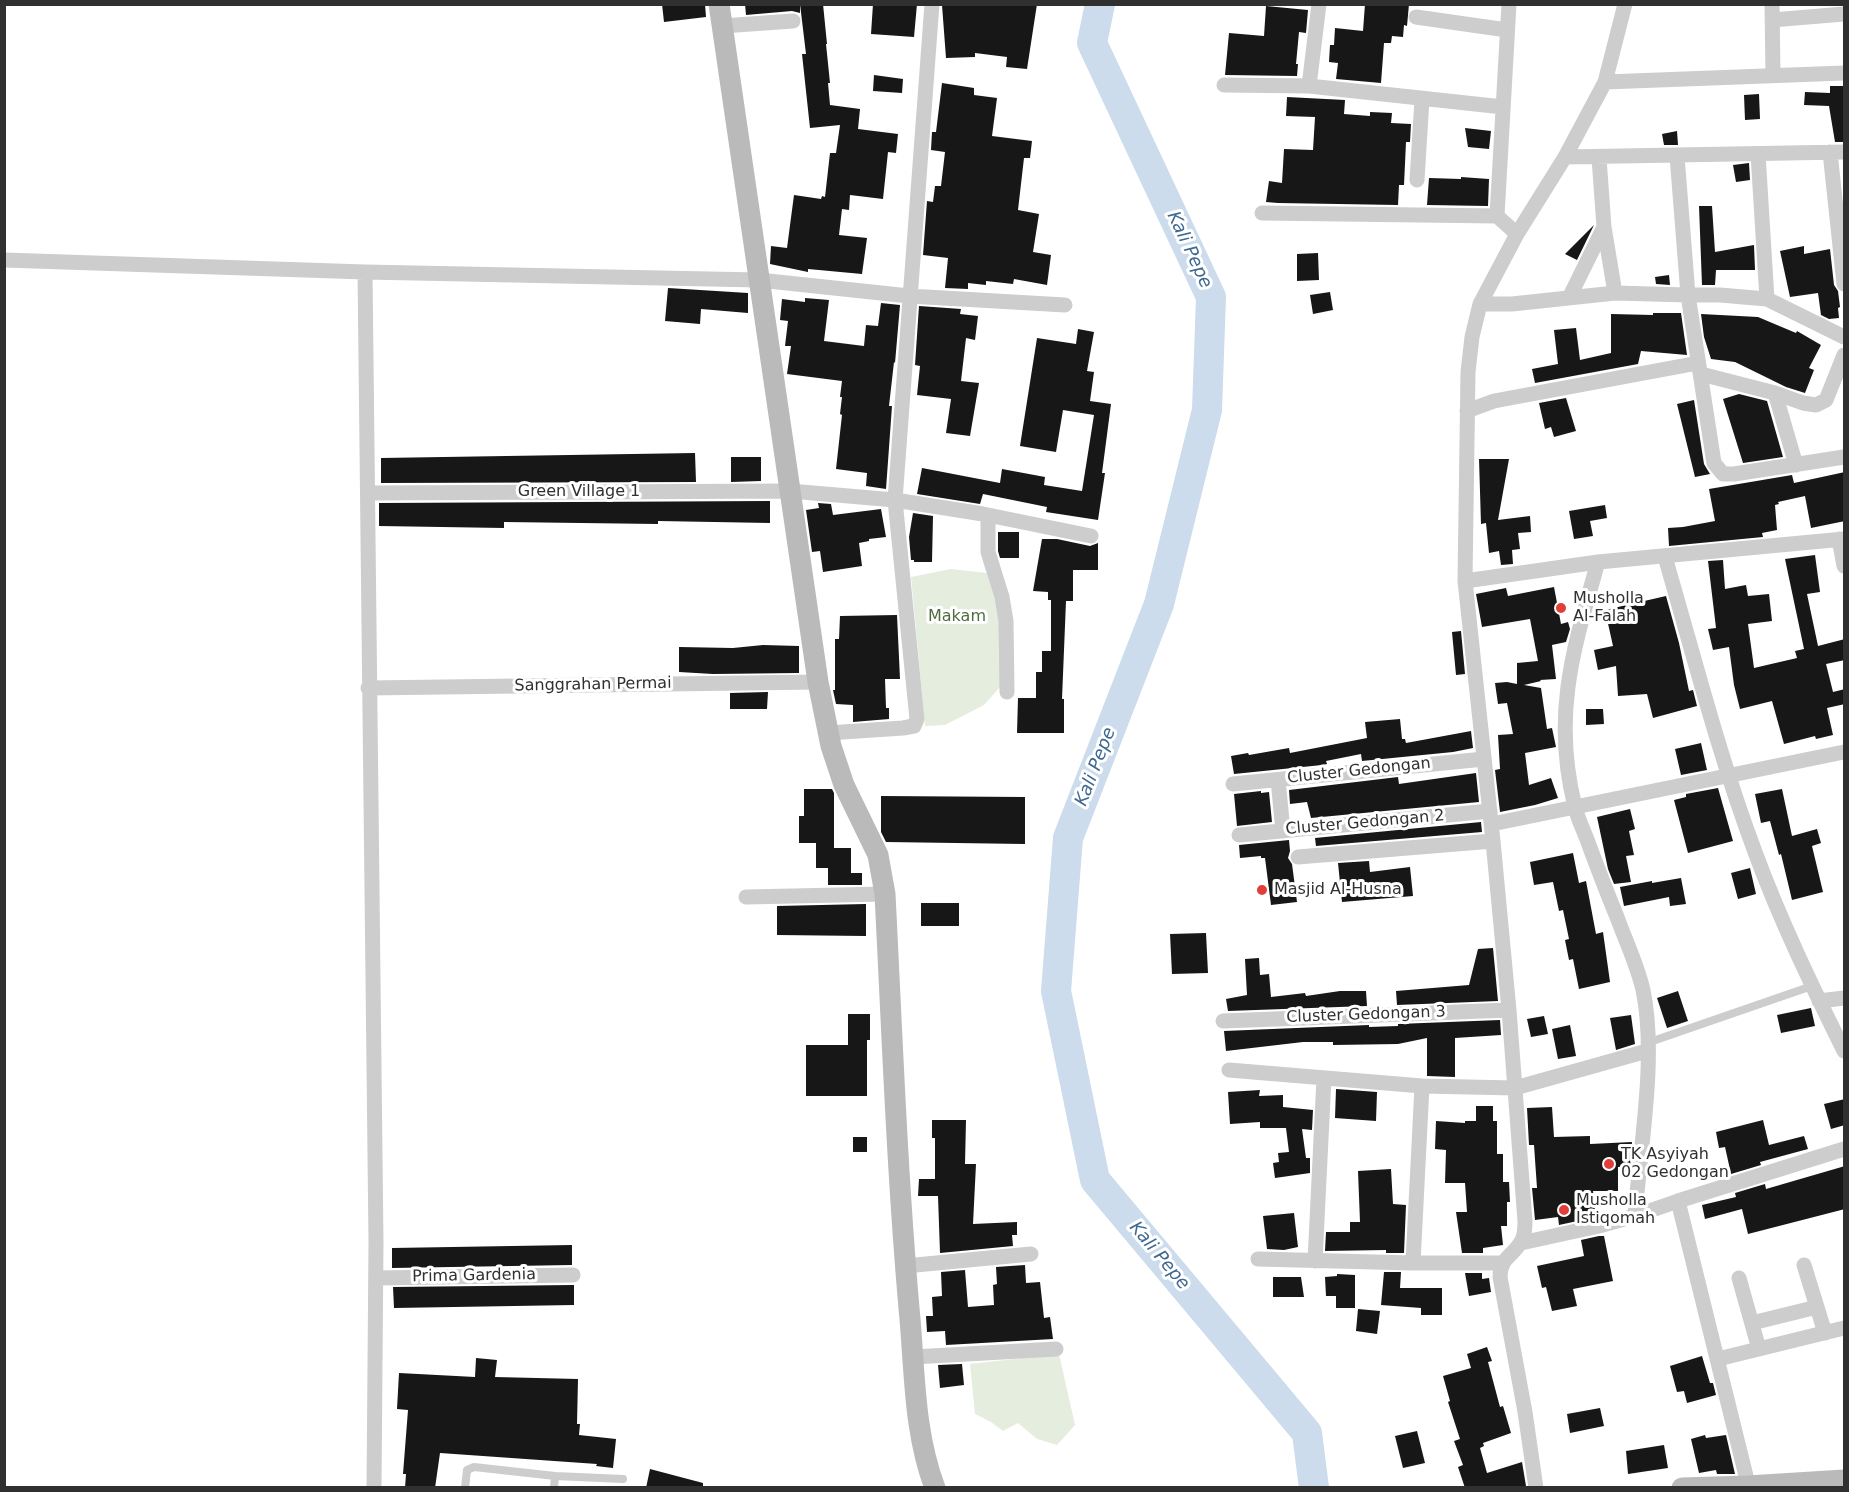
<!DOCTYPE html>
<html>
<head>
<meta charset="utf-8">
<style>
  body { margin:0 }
  #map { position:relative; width:1849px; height:1492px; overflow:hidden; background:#fff; font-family:"DejaVu Sans",sans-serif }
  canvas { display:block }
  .frame { position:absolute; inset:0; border:6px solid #303030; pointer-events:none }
</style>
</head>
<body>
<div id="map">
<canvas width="1849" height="1492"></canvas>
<div class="frame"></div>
</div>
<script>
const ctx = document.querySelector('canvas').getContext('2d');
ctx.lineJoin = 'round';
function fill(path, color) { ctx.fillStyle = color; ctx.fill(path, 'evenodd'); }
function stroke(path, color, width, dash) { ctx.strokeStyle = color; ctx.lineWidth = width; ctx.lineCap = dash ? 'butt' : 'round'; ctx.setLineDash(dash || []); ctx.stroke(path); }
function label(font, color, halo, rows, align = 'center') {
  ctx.font = font + ' "DejaVu Sans",sans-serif'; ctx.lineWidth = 6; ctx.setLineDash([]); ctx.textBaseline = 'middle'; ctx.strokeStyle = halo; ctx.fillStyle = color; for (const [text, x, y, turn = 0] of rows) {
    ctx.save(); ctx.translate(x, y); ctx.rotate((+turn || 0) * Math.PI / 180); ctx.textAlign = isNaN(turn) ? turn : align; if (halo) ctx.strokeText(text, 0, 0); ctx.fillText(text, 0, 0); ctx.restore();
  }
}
fill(new Path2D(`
  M951,569l36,4 13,44 1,69 -17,19 -39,20 -20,1 -14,-149z
  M1059,1354l16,71 -18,20 -20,-6 -19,-16 -15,8 -12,-9 -16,-8 -5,-50z`), '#e5eddf');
stroke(new Path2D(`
  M1100,4l-8,39 119,254 -4,113 -48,194 -91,234 -12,153 39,189 212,253 7,55`), '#ccdcec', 30);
fill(new Path2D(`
  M662,4h43l1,13 -42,5z
  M745,4h55v9l-8,-2 -46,4z
  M800,4h23l4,40h-1l4,39h-2l2,22 30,4 -2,20 40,5 -2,19 -8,-1 -5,47 -33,-4 -1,15 -7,-1 -3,26 28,3 -5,36 -54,-5v3l-38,-8 1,-18 16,2 7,-53 27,4 1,-3 3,1 5,-44h6l4,-28 -30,3 -8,-74h4z
  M873,4h44l-3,33 -43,-3z
  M1037,4l-10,65 -21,-2 1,-10 -32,-4v4l-29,1 -4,-53z
  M1365,4h44l-2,22 -3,-1 -1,12 -11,-1 -1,7h-7l-3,40 -45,-4 2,-16 -9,-1 1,-17h4l1,-17 28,3z
  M1266,6l42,4 -2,23 -7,-1 -3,32h2l-1,12 -72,-1 4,-42 35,3z
  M874,75l29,4 -1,14 -29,-2z
  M942,83l32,5v7l23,3 -5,38 40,5 -2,17h-6l-6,52 21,4 -6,38 18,3 -4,30 -33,-6 -1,5 -27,-3v4l-18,-2v6l-23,-1 3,-30 -25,-3 4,-54 6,1 2,-16h6l4,-34 -14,-2 1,-18h4z
  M1830,86h15l-2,56h-8l-6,-36 -25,-1 1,-13 25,1z
  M1759,94l1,25 -15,1 -1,-25z
  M1287,97l58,3 -1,14 26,2v-4l22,1 -1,10 20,1 -1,18h-4l-2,43h-5l-1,20 -120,-2 -12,-1 3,-21 13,2 2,-34 29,1 2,-33 -29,-1z
  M1465,128l26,3 -2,18 -21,-2z
  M1677,131l1,14h-14l-2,-11z
  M1749,163l1,17 -14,2 -3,-17z
  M1461,177l28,2 -1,27 -61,-1 2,-27 32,1z
  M1699,206h13l3,46 39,-7 1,25h-39l-1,15h-13z
  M1594,225l-17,35 -12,-6z
  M1804,246v8l26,-5 4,36 4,6 2,16 -2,1 1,10 -10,1 -8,-4 -3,-22 -28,4 -10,-46z
  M1318,253l1,27 -22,1v-27z
  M1669,275l1,10 -14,-1 -1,-7z
  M668,288l80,5v20l-47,-4 -1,15 -35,-3z
  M1330,292l3,18 -20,4 -3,-19z
  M805,298l24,2 -5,41 40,5 2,-21 12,1 3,-23 19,2 -5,58 -1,-1 -5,44h3l-6,83 -20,-3 1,-13 -31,-4 6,-54 -2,-1 2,-17h-2l2,-16 -55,-7 4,-28h-6l3,-25 -8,-1 2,-21 23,3z
  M919,306l42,3 -1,5 18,2 -3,24 -9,-2 -5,43 18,2 -9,53 -24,-3 5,-34 -34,-4 3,-29 -5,-1z
  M1653,313h28l6,42 -46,-4 -3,13 -103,19 -3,-14 26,-5 -4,-34 22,-2 4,32 31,-7v-39l42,1z
  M1701,314l57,3 38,16 1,-2 24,14 -12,23 5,2 -9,23 -19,-6 -51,-25 -24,-3 -7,-22z
  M1078,329l16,3 -7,39 7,1 -4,29 21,3 -9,69h3l-7,47 -52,-8 1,-5 -64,-13 -3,10 -63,-10 5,-26 78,15 2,-14 43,8 -1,8 38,6 12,-76 -31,-5 -7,42 -36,-6 17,-108 39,6z
  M1739,394l28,7 16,56 -40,6 -20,-64z
  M1566,398l10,33 -22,6 -3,-10 -6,2 -6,-26z
  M1694,400l10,64 6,10 -15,3 -18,-73z
  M695,453l1,29 -315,1v-25z
  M731,457h30v24l-30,1z
  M1479,459h30l-11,61 32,-4 1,16 -13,1 2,16 -8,1 1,14 -12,1 -2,-14 -10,2 -3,-30 -5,1z
  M1845,472v49l-34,7 -6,-32 -27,6 1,2 -4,1 2,25 -15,3 1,4 -94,9 -1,-18 15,-1 32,-6 -6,-32 83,-14 2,8z
  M770,501v22l-112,-2v3l-154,-2v6l-125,-2v-23z
  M818,503l13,1 2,11 48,-6 5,28 -17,2v2l-10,2 3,23 -39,6 -3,-21 -8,1 -6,-42 13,-2z
  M1605,505l2,13 -17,3 3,15 -19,3 -5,-28z
  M913,513l20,3 -1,46h-18v-2h-3l-2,-23z
  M998,532h21v26h-19l-2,-7z
  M1042,539h15l33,7 8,-3v27h-25v31h-7l-4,98h2v34h-47l1,-35h18v-26h6v-21h9v-51h-3v-8l-15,-1z
  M1815,555l5,37 -13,2 11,52 27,-7v21l-19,4 7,28 12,-3v15l-18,4 6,27 -17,4 -1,-3 -31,8 -12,-43 -32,8 -6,-24 -5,-38 -16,3 -5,-21 8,-1 -8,-67 15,-1 2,29 21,-4 2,11 21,-2 3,27 -24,3 6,44 43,-10 -2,-7 9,-2 -19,-90z
  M1554,587l7,37 7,-2 2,7 -4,13 -14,3 4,34 -16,1 1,1 -17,4 17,3 6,41 5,-1 4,19 -31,6 4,32 22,-7 7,20 -23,7 -35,7 -5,-42 5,-1 -2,-34 15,-1 -6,-31 -9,1 -3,-21 12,-1 10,2v-21l21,-2 -8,-42 -48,8 -6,-33 30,-6 2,8z
  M1666,596l13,47 10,48 4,-1 4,16 -44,12 -6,-24 -29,2 -2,-30 -18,4 -4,-20 19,-4 -8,-36z
  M897,615l3,64h-15l1,29h3v11l-36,3v-17l-17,-1 -3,-14h2v-51h4l1,-23z
  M1461,631l4,43 -9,1 -4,-43z
  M763,645l36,1v27l-86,1 -34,-2v-25l54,1z
  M768,692l-1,17h-37v-16z
  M1586,709h17l1,15 -18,1z
  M1400,719l2,20h3l1,4 65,-12 2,17 -20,4 -91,9 -1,-7 -35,7 1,3 -5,1 -88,9 -3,-18 17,-3 1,2 40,-7 1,5 77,-15 -2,-16z
  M1701,743l6,27 -26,5 -6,-26z
  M1476,773l3,29 -168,16 -4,-16 -17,2 -1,-14 109,-13 1,7z
  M1718,788l15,53 -45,12 -14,-53 12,-3v-3z
  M804,789h28l2,4v55h17v25h11v12h-34v-17h-12v-25h-17v-27h5z
  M1782,789l10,47 25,-7 4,14 -9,3 11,46 -31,8 -11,-46 -2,1 -9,-34 -9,2 -6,-29z
  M1261,791v2l8,-1 3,30 -35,4 -3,-32z
  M881,796l144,1v47l-139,-2 -5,-10z
  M1630,809l5,20 -6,2 5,24 -8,1 5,26 -17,2 -6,-15 -11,-52z
  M1481,822l1,10 -166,14 -1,-8z
  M1289,840l1,11 -2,7 4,6 5,38 -26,3 -6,-47h-4v-2l-21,2 -1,-13z
  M1573,853l6,30 7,-2 10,53 7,-2 7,50 -31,7 -6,-30 -4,1 -4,-20 4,-1 -6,-29 -4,1 -6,-29 -19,3 -4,-23z
  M1369,861l1,11 40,-5 3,29 -71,6 -4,-39z
  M1750,868l6,26 -18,5 -7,-26z
  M1681,878l5,26 -16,2 -1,-9 -45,9 -4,-19 32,-6v2z
  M921,903h38v23h-38z
  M866,904v32l-89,-1v-29z
  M1206,933l2,40 -36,1 -2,-40z
  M1493,948l5,53 -101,4 -1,-14 73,-6 9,-36z
  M1259,958l1,17 9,-1 2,23 34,-4 1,3 34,-5h26l1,15 -139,5 -2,-12 21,-4 -2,-36z
  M1678,991l10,30 -21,7 -10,-30z
  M1811,1008l4,18 -34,7 -4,-18z
  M848,1014h22v26h-3v56h-61v-51h42z
  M1631,1015l4,29 -19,6 -6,-32z
  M1544,1016l4,18 -17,3 -4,-18z
  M1500,1020l1,15 -46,3v39l-28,-1v-38l-29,6 -65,1v-3h-30l-77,9 -2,-20 145,-6v2l29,-1v-2z
  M1570,1025l6,31 -18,3 -6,-30z
  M1336,1089l41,3 -1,29 -41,-3z
  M1260,1090l-1,6 24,-1v12l30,3 -1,20 -10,-1 4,29h4v15l-35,5 -2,-15 6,-1 -1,-9 11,-1 -3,-24h-26v-6l-30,2 -2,-32z
  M1845,1099v26l-14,4 -7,-25z
  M1476,1106h17v15h4v33h6v28h6l1,20h-3v24h-6l2,19 -20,3v5h-21l-6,-41h11l-2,-29h-20l1,-33 -11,-1 1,-28 29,2v-2h11z
  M1552,1107l2,30 36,-1v8l42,-2 -2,25h-12v24h-25l3,26 -37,8 -1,-8 -23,3 -3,-32h5l-3,-43h-5l-2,-37z
  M932,1120h34l-1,44h11l-3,60 44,-2v13h-5l1,11 -73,7 -2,-57h-20l1,-17h16v-41h-3z
  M1763,1120l6,25 35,-9 4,13 -48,13 1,3 -30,9 -6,-27 -6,1 -3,-16z
  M853,1137h14v15h-14z
  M1845,1166v43l-97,25 -6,-25 -37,10 -3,-14 34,-8 -1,-4 30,-9 1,5z
  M1391,1169l2,35 13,1 -2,48h-18v-3l-61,1 1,-19h24v-10h10l-2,-51z
  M1294,1213l4,34 -14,3 -17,-1 -4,-33z
  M1599,1236h5l9,45 -40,8 4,17 -25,5 -6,-24 -4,1 -5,-22 47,-10 -3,-16z
  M572,1245v20l-180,3v-20z
  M1025,1265l1,18 14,-1 4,36 6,-1 3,22 -107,6 -1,-14 -18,1 -1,-16h7l-1,-19 10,-1 -1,-24 24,-2 3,37 26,-2 -1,-20 4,-1 -1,-17z
  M1384,1272h17l-1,16h42v27h-21v-7l-40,-3z
  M1465,1273h17v6l7,-1 2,14 -22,4z
  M1337,1274l18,1v33h-19v-12h-10l-1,-19 12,-1z
  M1273,1277h28l3,20h-31z
  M574,1285v20l-180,3 -1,-21z
  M1358,1309l22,2 -3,23 -21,-3z
  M1487,1347l5,14 -4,1 12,45 3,-1 8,27 -28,10 1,3 -4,2 7,25 35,-11 4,24 -6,2h-55l-7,-21 5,-2 -9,-24 6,-2 -12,-37 2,-1 -7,-25 28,-8 -4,-14z
  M1702,1356l8,27h3l3,12 -29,8 -3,-12 -7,1 -7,-26z
  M476,1358l21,2 -2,17 83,2 -1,45h3l-1,11 37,4 -3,29 -17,-2 1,-2 -157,-11 -5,35h-30l1,-14h-3l5,-64 -11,-1 2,-36 76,4z
  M962,1364l2,21 -24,3 -2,-23z
  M1600,1408l4,18 -34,7 -3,-19z
  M1417,1431l8,32 -22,5 -8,-32z
  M1705,1435l1,3 20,-3 9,39h-18l-1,-4 -17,3 -8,-34z
  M1664,1445l4,23 -40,6 -2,-23z
  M650,1469l53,14v5h-57z`), '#171717');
stroke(new Path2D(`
  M1647,1043l165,-57
  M555,1476l68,3
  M465,1488l2,-18 7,-3 81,9 -1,12`), '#cdcdcd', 8);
stroke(new Path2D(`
  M1772,4l1,71
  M1416,17l91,13
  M1772,20l72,-6
  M722,26l71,-5
  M1605,82l239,-9
  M1224,85l85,1 194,21
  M1309,86l10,-82
  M1830,152l14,132
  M1758,154l9,145
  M1565,157l279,-5
  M1599,158l5,69 11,66 73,2 -11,-139
  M1417,180l5,-81
  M1262,213l235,3 20,18
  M1497,216l12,-212
  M4,260l361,12 394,8 150,16 156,9
  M365,272l11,969 -2,247
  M1569,298l35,-71
  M1480,304h32l103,-11
  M1844,337l-77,-38 -47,-4h-32l26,168 9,11h11l110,-17
  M1701,374l74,19 28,10 13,2 10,-5 18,-45
  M1775,393l21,72
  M1467,411l27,-10 204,-38
  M368,493l422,-2 105,9 88,14 108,22
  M988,515v37l14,45 4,24 1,71
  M1839,539l5,27
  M1665,557c29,99 54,199 90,295 25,68 57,134 89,199
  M1465,581l133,-19 246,-23
  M368,688l450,-6
  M828,733l75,-5 11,-2 3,-7 -22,-219 37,-496
  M1278,780l5,51
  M1233,784l251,-25
  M1492,824l352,-72
  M1239,835l251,-24
  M1298,857l195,-16
  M746,897l139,-3
  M1819,1001l25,-3
  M1223,1021l286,-11
  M1229,1070l193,16 93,2 132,-37
  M1635,1216l43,-15
  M1521,1243l78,-17 36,-10c5,-69 22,-159 8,-226 -6,-26 -17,-48 -26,-73 -10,-24 -19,-48 -28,-72 -4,-12 -11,-25 -14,-38 -23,-92 -2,-157 23,-245
  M1258,1259l155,4h90
  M1315,1261l9,-183
  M1413,1263l9,-177
  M1804,1265l21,68
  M905,1266l126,-12
  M376,1278l197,-3
  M1739,1278l20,71
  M1752,1323l65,-16
  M913,1357l143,-8
  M1718,1359l126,-31
  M1536,1488l-11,-76 -25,-135c0,-20 14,-21 22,-37 3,-6 3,-12 3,-19l-16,-211 -16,-169 -28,-260 3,-209 4,-35 8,-33 37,-70 48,-77 40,-75 20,-78
  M1749,1488l-71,-287 166,-52`), '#cdcdcd', 15);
stroke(new Path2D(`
  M719,4l99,678 13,64 13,39 34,70 7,39c7,138 12,277 24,414 6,60 4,122 26,180
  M1682,1488l66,-2 96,-6`), '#bababa', 21);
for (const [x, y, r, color] of [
  [1561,608,6,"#e13e39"],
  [1262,890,6,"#e13e39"],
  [1609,1164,6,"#e13e39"],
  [1564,1210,6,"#e13e39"]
]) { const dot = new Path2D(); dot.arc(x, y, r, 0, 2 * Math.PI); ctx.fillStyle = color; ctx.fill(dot); stroke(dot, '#fff', 2); }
label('16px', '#303030', '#fff', [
  ["Green Village 1",579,492],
  ["Sanggrahan Permai",593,685,-1],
  ["Cluster Gedongan",1359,771,-6],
  ["Cluster Gedongan 2",1365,823,-5],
  ["Cluster Gedongan 3",1366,1015,-2],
  ["Prima Gardenia",474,1276,-1]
]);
label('16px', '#303030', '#fff', [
  ["Musholla",1573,599],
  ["Al-Falah",1573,617],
  ["Masjid Al-Husna",1274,890],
  ["TK Asyiyah",1621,1155],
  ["02 Gedongan",1621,1173],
  ["Musholla",1576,1201],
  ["Istiqomah",1576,1219]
], 'left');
label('16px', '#4f6c3e', '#fff', [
  ["Makam",957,617]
]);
label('italic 18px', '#3f6991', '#fff', [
  ["Kali Pepe",1189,250,65],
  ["Kali Pepe",1096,767,-69],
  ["Kali Pepe",1159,1256,50]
]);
</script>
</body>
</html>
